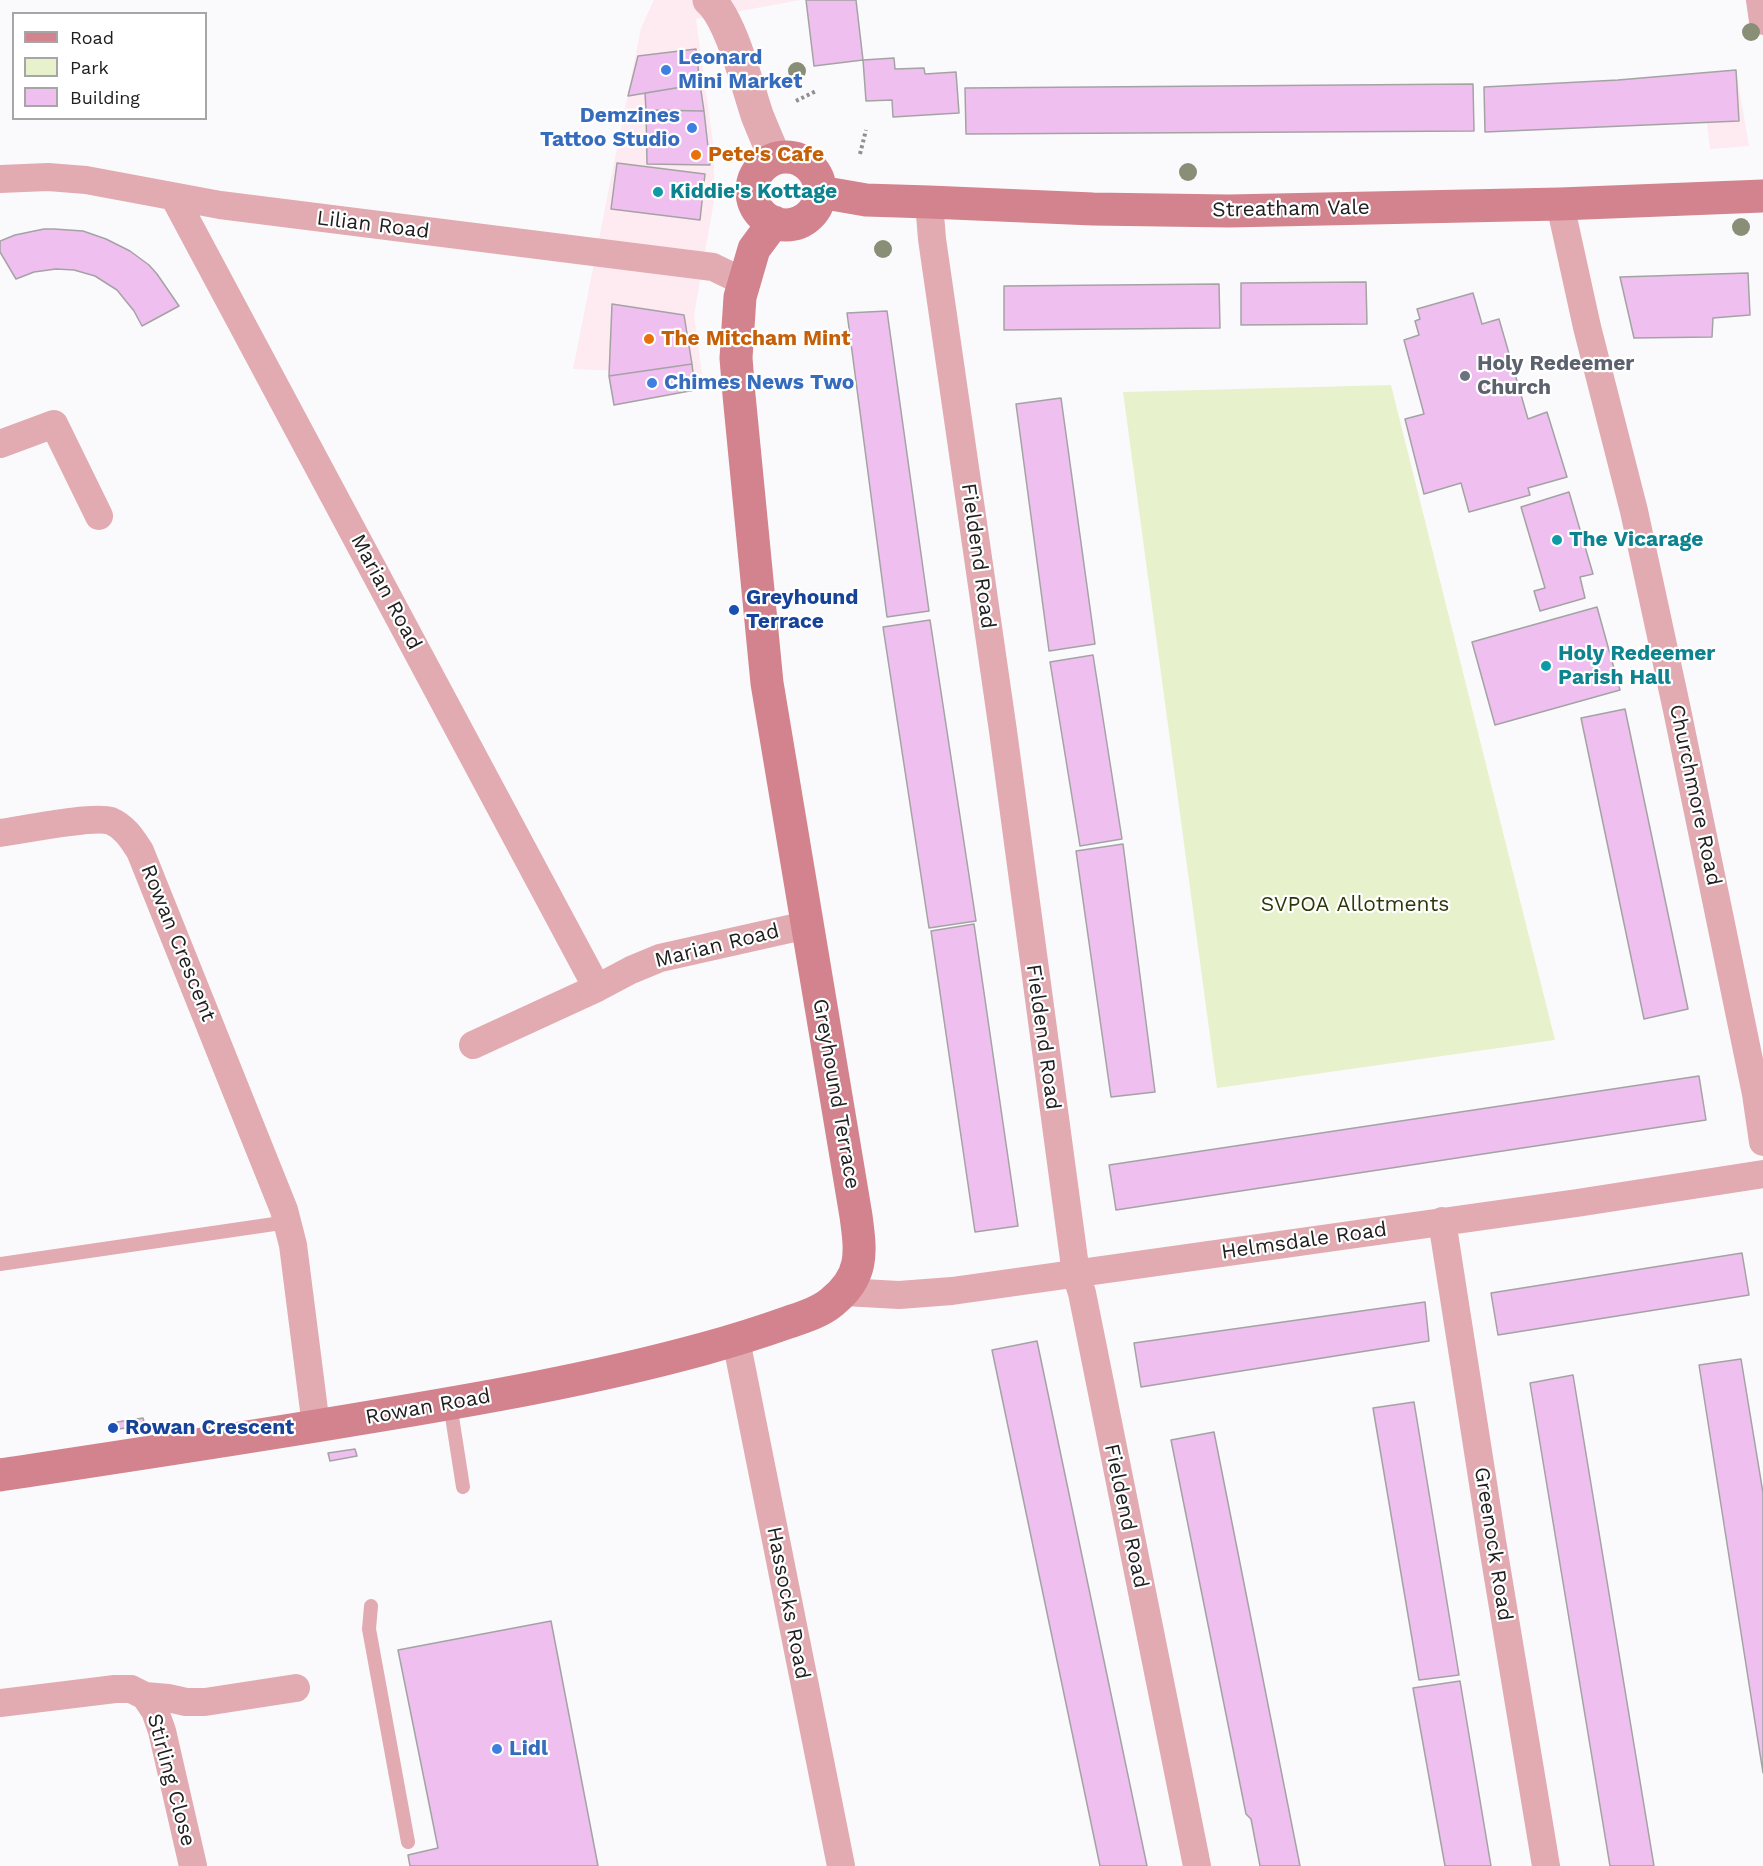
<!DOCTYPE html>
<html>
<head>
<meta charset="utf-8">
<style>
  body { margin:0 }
  #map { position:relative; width:1763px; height:1866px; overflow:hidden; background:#fafafc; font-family:"Work Sans",sans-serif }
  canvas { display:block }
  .legend { position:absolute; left:12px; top:12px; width:195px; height:108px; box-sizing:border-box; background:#fff; border:2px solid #a6a6a6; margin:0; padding:8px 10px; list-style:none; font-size:18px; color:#202021 }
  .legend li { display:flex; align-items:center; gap:12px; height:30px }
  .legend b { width:30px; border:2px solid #a6a6a6 }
</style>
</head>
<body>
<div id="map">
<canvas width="1763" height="1866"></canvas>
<ul class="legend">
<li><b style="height:8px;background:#d2838d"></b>Road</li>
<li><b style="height:16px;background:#e7f2cc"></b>Park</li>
<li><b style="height:16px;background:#efbfef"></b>Building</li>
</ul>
</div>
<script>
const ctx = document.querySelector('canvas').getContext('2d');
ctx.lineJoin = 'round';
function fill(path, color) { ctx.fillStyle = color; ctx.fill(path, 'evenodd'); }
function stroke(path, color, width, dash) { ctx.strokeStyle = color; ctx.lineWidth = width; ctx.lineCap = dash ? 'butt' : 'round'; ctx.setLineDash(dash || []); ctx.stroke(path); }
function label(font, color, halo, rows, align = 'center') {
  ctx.font = font + ' "Work Sans",sans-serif'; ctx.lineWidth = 4.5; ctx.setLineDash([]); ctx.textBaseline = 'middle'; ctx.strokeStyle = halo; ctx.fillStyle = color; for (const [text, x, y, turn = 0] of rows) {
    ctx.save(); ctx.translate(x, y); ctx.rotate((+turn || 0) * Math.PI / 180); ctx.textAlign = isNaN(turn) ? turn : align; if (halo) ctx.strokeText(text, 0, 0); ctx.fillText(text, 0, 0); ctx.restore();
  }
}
fill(new Path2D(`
  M654,0h147l-105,19 18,131v51l-20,114 8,59 -129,-5 68,-341z
  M1736,70l13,76 -39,3 -9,-76z`), '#feeaf1');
fill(new Path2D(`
  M1391,385l164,655 -338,48 -94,-696z`), '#e7f2cc');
const building = new Path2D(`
  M806,0h50l7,60 -49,6z
  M696,49l4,35 -72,12 10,-40z
  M894,58l1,11 29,-1 1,6 31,-2 3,41 -66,4 -1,-17 -26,1 -3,-41z
  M1736,70l3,51 -254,11 -1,-45 134,-7z
  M700,84l4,27 -58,-1 -1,-17z
  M1473,84l1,47 -508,3 -1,-46z
  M646,110l58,1 6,54 -63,-1z
  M617,163l88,11 -5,46 -89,-11z
  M44,229h10l29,2 23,8 24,12 19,14 8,9 22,32 -37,20 -8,-15 -17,-21 -22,-14 -21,-6 -18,-1 -22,3 -18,7 -16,-27v-11l15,-6z
  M1748,273l2,42 -37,3 -1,19 -78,1 -14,-61z
  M1366,282l1,42 -126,1v-42z
  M1219,284l1,44 -216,2v-44z
  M1473,293l9,31 17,-5 29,100 19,-7 20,65 -39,11 2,7 -61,17 -8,-29 -37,11 -19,-75 19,-5 -20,-74 15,-5 -4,-14 5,-2 -3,-10z
  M612,304l72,11 8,49 -83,12z
  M887,311l42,300 -42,6 -40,-304z
  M692,364l3,26 -81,15 -5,-29z
  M1061,398l34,246 -46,7 -33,-247z
  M1569,492l24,82 -13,3 5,21 -45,13 -6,-20 11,-3 -24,-81z
  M1597,607l23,83 -125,35 -23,-83z
  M930,620l46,301 -47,7 -46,-301z
  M1093,655l29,184 -42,7 -30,-184z
  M1625,709l63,300 -44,10 -63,-301z
  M1123,844l32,248 -44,5 -35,-246z
  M974,924l44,302 -43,6 -44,-301z
  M1699,1076l7,44 -590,90 -7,-45z
  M1742,1253l7,42 -251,40 -7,-42z
  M1425,1302l4,39 -288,46 -7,-44z
  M1037,1341l110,525h-47l-108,-516z
  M1741,1359l22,134v280l-64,-408z
  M1573,1375l81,491h-44l-80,-483z
  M1414,1402l45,273 -40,5 -46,-272z
  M143,1418l2,7 -26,4 -2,-7z
  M1214,1432l86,434h-40l-9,-47 -5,-5 -75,-374z
  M355,1449l2,7 -27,5 -2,-8z
  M551,1621l47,245h-188l-2,-11 30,-7 -40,-198z
  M1460,1681l31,185h-46l-32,-178z`);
fill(building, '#efbfef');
stroke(building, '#a4a3a4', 1.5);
stroke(new Path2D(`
  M796,101l20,-10
  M860,154l6,-24`), '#909091', 4, [3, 3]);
stroke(new Path2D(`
  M0,1264l288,-42
  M450,1404l13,83
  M371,1606l-2,23 39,213`), '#e2abb1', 14);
stroke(new Path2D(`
  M1760,0l3,21
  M0,179l48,-2 38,3 134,25 493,62 31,15
  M174,197l423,791 34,-18 29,-12 147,-33
  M929,202l3,37 71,492 73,543 6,19 115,573
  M1560,204l27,123 47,184 43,199 79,384 7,48
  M0,444l54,-20 45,92
  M0,833c22,-3 94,-18 111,-12 14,6 21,18 29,30l144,359 9,35 23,181
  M473,1045l124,-57
  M1442,1221l50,320 54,325
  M844,1292l55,3 53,-4 625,-88 186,-29
  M736,1340l105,526
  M145,1696l10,15 7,20 31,135
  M0,1703l115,-14h16l14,7 23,2 18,4h19l91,-14`), '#e2abb1', 28);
stroke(new Path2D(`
  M709,0c22,19 38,85 48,115 6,15 12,29 18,43`), '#e2abb1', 33);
stroke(new Path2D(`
  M752 191a34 34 0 1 1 68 0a34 34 0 1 1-68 0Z
  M820,192l46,8 63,2 164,7 136,2 331,-7 203,-8
  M0,1475c119,-18 239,-36 358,-56 115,-19 232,-39 345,-70 29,-8 58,-17 86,-27 15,-5 31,-10 43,-20 32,-26 29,-49 24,-86l-89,-533 -28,-288 -3,-37 4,-61 14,-48 20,-27`), '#d2838d', 33);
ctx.fillStyle = '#898f76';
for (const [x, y] of [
  [1751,32],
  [797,71],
  [1188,172],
  [1741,227],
  [883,249]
]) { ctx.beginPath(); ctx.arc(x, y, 9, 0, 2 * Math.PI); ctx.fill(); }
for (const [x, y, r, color] of [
  [666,70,6,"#3f7fe0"],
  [692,128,6,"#3f7fe0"],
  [696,155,6,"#e8710a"],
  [658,192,6,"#0f9aa8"],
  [649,339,6,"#e8710a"],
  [1465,376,6,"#6b7280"],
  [652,383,6,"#3f7fe0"],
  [1557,540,6,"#0f9aa8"],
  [734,610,6,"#1a4fb4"],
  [1546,666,6,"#0f9aa8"],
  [113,1428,6,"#1a4fb4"],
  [497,1749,6,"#3f7fe0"]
]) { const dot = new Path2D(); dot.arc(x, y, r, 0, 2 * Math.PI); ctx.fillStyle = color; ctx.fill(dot); stroke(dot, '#fff', 2); }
label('bold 21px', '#366cbe', '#fff', [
  ["Leonard",678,58],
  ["Mini Market",678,82],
  ["Demzines",680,116,"right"],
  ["Tattoo Studio",680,140,"right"],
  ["Chimes News Two",664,383],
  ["Lidl",509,1749]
], 'left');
label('bold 21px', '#c56008', '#fff', [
  ["Pete's Cafe",708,155],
  ["The Mitcham Mint",661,339]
], 'left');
label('bold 21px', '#0d838f', '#fff', [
  ["Kiddie's Kottage",670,192],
  ["The Vicarage",1569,540],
  ["Holy Redeemer",1558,654],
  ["Parish Hall",1558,678]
], 'left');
label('21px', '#202021', '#fff', [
  ["Streatham Vale",1291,209,-1],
  ["Lilian Road",373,225,7],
  ["Fieldend Road",978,556,82],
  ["Marian Road",386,592,62],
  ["Churchmore Road",1695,795,78],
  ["Rowan Crescent",178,943,68],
  ["Marian Road",717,946,-14],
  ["Fieldend Road",1043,1037,82],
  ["Greyhound Terrace",836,1094,80],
  ["Helmsdale Road",1304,1241,-8],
  ["Rowan Road",428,1407,-10],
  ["Fieldend Road",1126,1516,78],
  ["Greenock Road",1493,1544,81],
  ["Hassocks Road",788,1603,79],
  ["Stirling Close",171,1780,75]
]);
label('bold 21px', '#5b616d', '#fff', [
  ["Holy Redeemer",1477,364],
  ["Church",1477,388]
], 'left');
label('bold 21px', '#164399', '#fff', [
  ["Greyhound",746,598],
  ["Terrace",746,622],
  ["Rowan Crescent",125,1428]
], 'left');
label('21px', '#2d3708', '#fff', [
  ["SVPOA Allotments",1355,905]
]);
</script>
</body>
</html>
